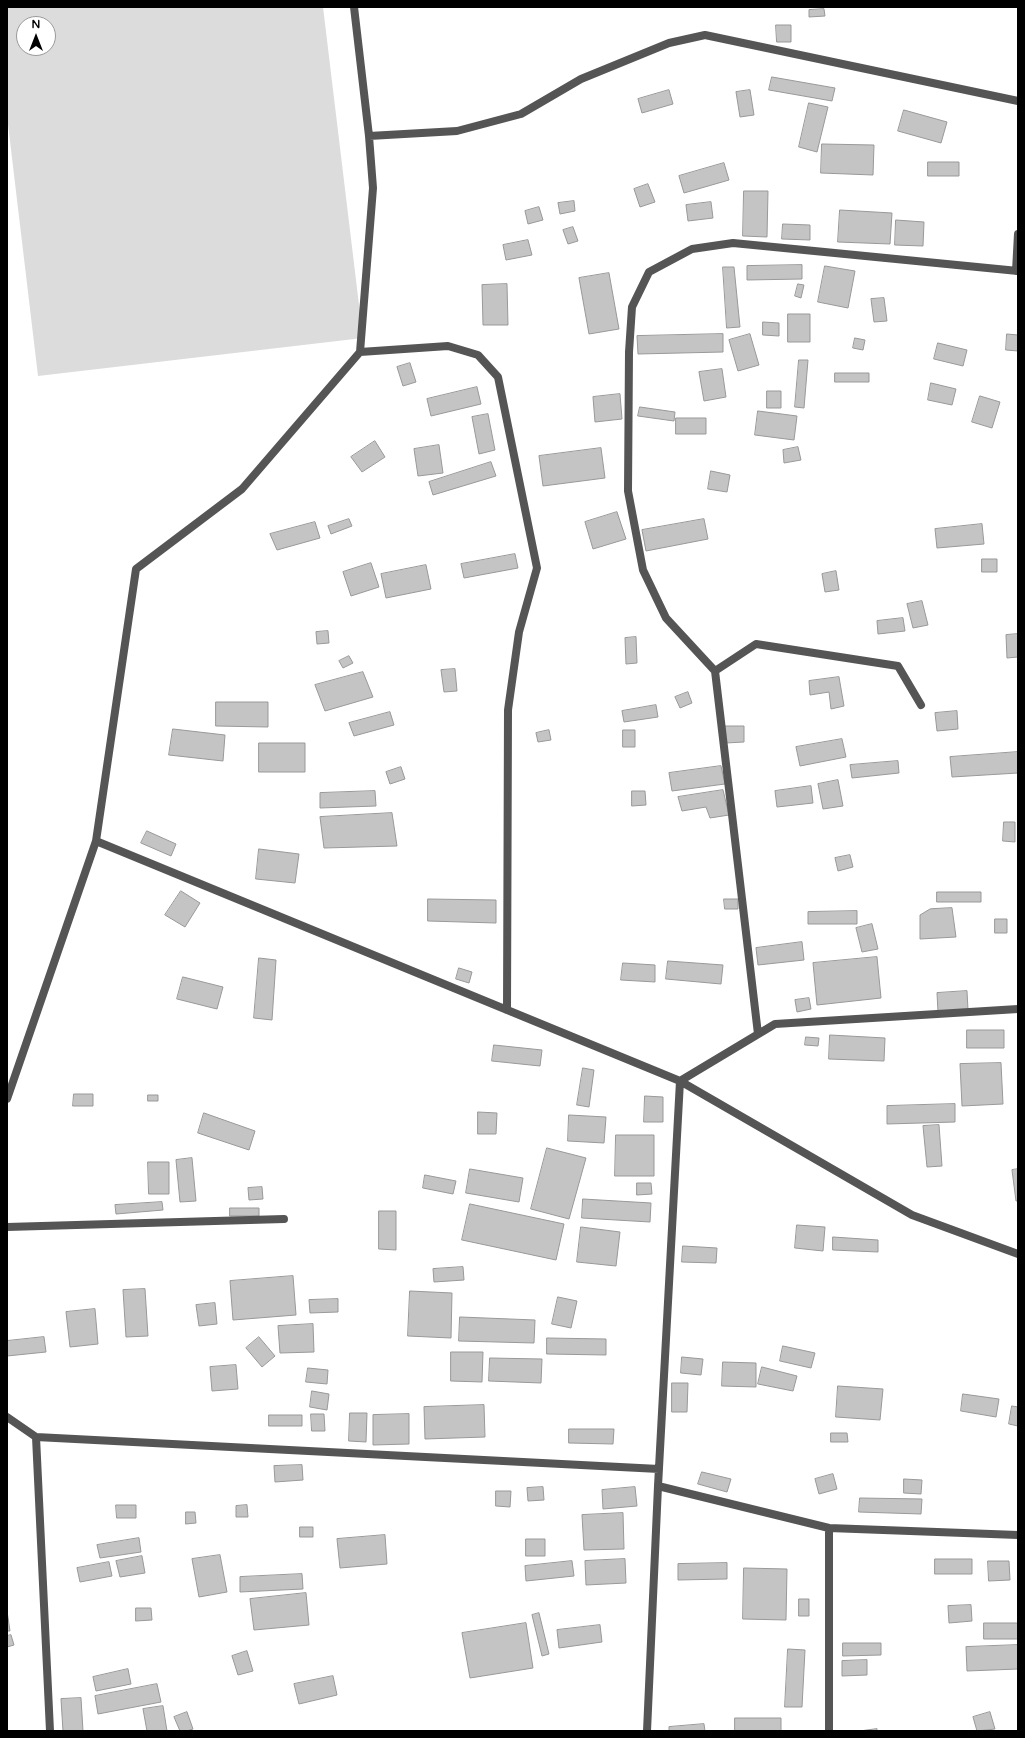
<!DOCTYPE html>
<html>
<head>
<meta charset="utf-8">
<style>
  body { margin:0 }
  #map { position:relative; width:1025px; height:1738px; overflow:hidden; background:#fff; font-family:"Varela Round",sans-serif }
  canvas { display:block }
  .frame { position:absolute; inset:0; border:8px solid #000; pointer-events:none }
  .north { position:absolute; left:16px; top:16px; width:40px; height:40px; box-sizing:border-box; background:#fff; border:1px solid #999; border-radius:50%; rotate:0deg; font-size:11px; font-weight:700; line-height:16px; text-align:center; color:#000 }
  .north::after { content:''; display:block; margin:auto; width:14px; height:18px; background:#000; clip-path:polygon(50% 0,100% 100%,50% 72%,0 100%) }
</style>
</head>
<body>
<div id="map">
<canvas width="1025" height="1738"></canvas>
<div class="frame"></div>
<div class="north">N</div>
</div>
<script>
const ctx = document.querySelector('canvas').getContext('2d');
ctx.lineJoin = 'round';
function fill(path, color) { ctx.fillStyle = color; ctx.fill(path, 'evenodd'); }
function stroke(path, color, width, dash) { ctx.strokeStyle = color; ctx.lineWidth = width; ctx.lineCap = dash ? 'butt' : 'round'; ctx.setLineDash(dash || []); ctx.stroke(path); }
fill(new Path2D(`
  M7,7h316l40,331 -325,38 -31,-260zM24,24h24v24h-24z`), '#dcdcdc');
const building = new Path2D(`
  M824,9l1,7 -16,1v-7z
  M776,25h15v17h-14z
  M772,77l63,11 -3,13 -63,-11z
  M669,90l4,14 -31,9 -4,-14z
  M750,90l4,25 -14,2 -4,-25z
  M809,103l19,4 -11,45 -18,-5z
  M904,110l43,12 -6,21 -43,-12z
  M822,144l52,1 -1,30 -52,-2z
  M928,162h31v14h-31z
  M724,163l5,17 -45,13 -5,-17z
  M648,184l7,18 -15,5 -6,-18z
  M744,191h24l-1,46 -24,-1z
  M574,201l1,10 -15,3 -2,-11z
  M711,202l2,16 -25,3 -2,-16z
  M539,207l4,13 -15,4 -3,-13z
  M840,210l52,3 -2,31 -52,-2z
  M896,220l28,2 -1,24 -28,-1z
  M783,224l27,1v15l-28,-1z
  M573,227l5,14 -10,3 -5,-14z
  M528,240l4,15 -26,5 -3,-15z
  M802,265v14l-55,1v-14z
  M825,266l30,5 -7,37 -30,-6z
  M723,267h11l6,60 -13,1z
  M609,273l10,56 -30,5 -10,-56z
  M507,284l1,41h-25l-1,-40z
  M798,284l6,1 -3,13 -6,-2z
  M884,298l3,23 -13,1 -3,-23z
  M788,314h22v28h-22z
  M763,322l16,1v13l-16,-1z
  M723,334v18l-85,2 -1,-18z
  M750,334l9,31 -21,6 -9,-31z
  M1007,334l11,1v16l-12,-1z
  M855,338l10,2 -2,10 -10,-2z
  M938,343l29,7 -4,16 -29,-7z
  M799,360h9l-4,48 -9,-1z
  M410,363l6,19 -13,4 -6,-19z
  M722,369l4,28 -22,4 -5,-29z
  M835,373h34v9h-34z
  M931,383l25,6 -4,16 -24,-5z
  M477,387l4,17 -50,12 -4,-17z
  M767,391h14v17h-14z
  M620,394l2,25 -27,3 -2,-25z
  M980,396l20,6 -8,26 -20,-6z
  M640,407l35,5 -1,9 -36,-5z
  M758,411l39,5 -3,24 -39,-5z
  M488,414l7,36 -16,4 -7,-37z
  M676,418h30v16h-30z
  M375,441l10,16 -23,15 -11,-15z
  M439,445l4,28 -25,3 -4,-27z
  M798,447l3,13 -17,3 -1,-13z
  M601,448l4,30 -62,8 -4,-30z
  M491,462l5,14 -63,19 -4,-13z
  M711,471l19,4 -3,17 -19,-3z
  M617,512l9,27 -33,10 -8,-27z
  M349,519l3,7 -21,8 -3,-8z
  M704,519l4,20 -62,12 -4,-21z
  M315,522l5,16 -43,12 -7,-16z
  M982,524l2,20 -47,4 -2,-19z
  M515,554l3,14 -54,10 -3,-14z
  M982,559h15v13h-15z
  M371,563l8,24 -28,9 -8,-24z
  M426,565l5,24 -45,9 -5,-24z
  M836,571l3,19 -14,2 -3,-18z
  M922,601l6,24 -15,3 -6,-24z
  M903,618l2,13 -27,3 -1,-13z
  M328,631l1,12 -12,1 -1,-12z
  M1018,634v23l-11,1 -1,-23z
  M636,637l1,26 -11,1 -1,-26z
  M349,656l4,7 -10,5 -4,-7z
  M455,669l2,22 -13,1 -3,-22z
  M363,672l10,25 -48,14 -10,-26z
  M839,677l5,29 -13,3 -2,-17 -19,3 -1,-14z
  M688,692l4,11 -12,5 -5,-11z
  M216,702h52v25l-52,-1z
  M656,705l2,12 -34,5 -2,-11z
  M957,711l1,18 -21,2 -2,-18z
  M390,712l4,13 -40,11 -5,-13z
  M725,726h19v16l-18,1z
  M173,729l52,6 -2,26 -54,-6z
  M549,730l2,10 -13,2 -2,-9z
  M623,730h12v17h-12z
  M842,739l4,18 -46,9 -4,-19z
  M259,743h46v29h-46z
  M1018,752v21l-66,4 -2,-20z
  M898,761l1,12 -47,5 -2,-13z
  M721,766l4,18 -53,7 -3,-18z
  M401,767l4,12 -15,5 -4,-12z
  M838,780l5,26 -20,3 -5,-25z
  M811,786l2,17 -36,4 -2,-16z
  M723,790l6,25 -19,3 -4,-11 -24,4 -4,-14z
  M375,791l1,15 -56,2v-15z
  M632,791h13l1,14 -14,1z
  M392,813l5,33 -73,2 -4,-31z
  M1004,822h11v20l-12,-1z
  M147,831l29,13 -5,12 -30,-13z
  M259,849l40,5 -4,29 -39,-4z
  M850,855l3,12 -15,4 -3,-13z
  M181,891l19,12 -15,24 -20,-12z
  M937,892h44v10h-44z
  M428,899l68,1v23l-68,-2z
  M724,899h14v10h-13z
  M952,908l4,29 -36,2v-24l10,-6z
  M857,911v13h-49v-12z
  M995,919h12v14h-12z
  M872,924l6,25 -16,3 -6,-24z
  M802,942l2,18 -46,5 -2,-17z
  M877,957l4,41 -64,7 -4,-42z
  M259,958l17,2 -4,60 -18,-2z
  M668,961l55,4 -2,19 -55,-5z
  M623,963l32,2v17l-34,-2z
  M459,968l13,4 -3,11 -13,-4z
  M183,977l40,10 -6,22 -40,-10z
  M967,991l1,19 -30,2 -1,-19z
  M809,998l2,11 -14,3 -2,-12z
  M967,1030h37v18h-37z
  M830,1035l55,3 -1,23 -55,-2z
  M806,1037l13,1 -1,8 -13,-1z
  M494,1045l48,5 -2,16 -48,-5z
  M1001,1063l2,41 -41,2 -2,-42z
  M583,1068l11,2 -5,37 -12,-2z
  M74,1094h19v12h-20z
  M148,1095h10v6h-10z
  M645,1096l18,1v25h-19z
  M955,1104v18l-68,2v-18z
  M478,1112l19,1 -1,21h-18z
  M204,1113l51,18 -6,19 -51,-17z
  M569,1115l37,2 -2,26 -36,-2z
  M939,1125l3,41 -15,1 -4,-41z
  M616,1135h38v41h-39z
  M547,1148l39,10 -17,61 -38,-10z
  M192,1158l4,43 -16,1 -4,-42z
  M148,1162h21v32h-20z
  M470,1169l53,9 -4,24 -53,-9z
  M1018,1169v32h-2l-4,-31z
  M425,1175l31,6 -3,13 -30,-6z
  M637,1183h14l1,11 -15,1z
  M262,1187l1,12 -14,1 -1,-12z
  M583,1199l68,4 -1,19 -68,-4z
  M162,1202l1,8 -47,4 -1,-9z
  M470,1204l94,20 -8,36 -94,-20z
  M230,1208h29v8h-29z
  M379,1211h17v39l-17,-1z
  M797,1225l28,2 -2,24 -28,-3z
  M581,1227l39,5 -4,34 -39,-4z
  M833,1237l45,3v12l-45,-2z
  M683,1246l34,2 -1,15 -34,-1z
  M463,1267l1,13 -30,2 -1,-13z
  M293,1276l3,39 -63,5 -3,-39z
  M145,1289l3,47 -22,1 -3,-47z
  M410,1291l42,2 -1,45 -43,-2z
  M558,1297l19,4 -6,27 -19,-4z
  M338,1299v13l-28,1 -1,-13z
  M215,1303l2,21 -18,2 -3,-21z
  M95,1309l3,35 -28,3 -4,-35z
  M460,1317l75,3 -1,23 -75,-2z
  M313,1324l1,28 -34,1 -2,-27z
  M44,1337l2,15 -39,4v-15z
  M259,1337l16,19 -13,11 -16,-19z
  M547,1338l59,1v16l-59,-1z
  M783,1346l32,7 -4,15 -31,-7z
  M451,1352h32l-1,30 -31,-1z
  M682,1357l21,2 -2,16 -20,-2z
  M490,1358l52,1 -1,24 -52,-2z
  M723,1362l33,1v24l-34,-1z
  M236,1365l2,24 -26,2 -2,-24z
  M762,1367l35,9 -4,15 -35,-7z
  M308,1368l20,2 -1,14 -21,-2z
  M672,1383h16l-1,29h-15z
  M838,1386l45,3 -3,31 -44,-3z
  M312,1391l17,3 -2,16 -17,-3z
  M963,1394l36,5 -3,18 -35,-6z
  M484,1405l1,32 -60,2 -1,-32z
  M1012,1406l6,1v19l-9,-2z
  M350,1413h17l-1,29 -17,-1z
  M311,1414h13l1,17h-13z
  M409,1414v30l-36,1v-30z
  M269,1415h33v11h-33z
  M569,1429h45l-1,15 -44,-1z
  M831,1433h16l1,9h-17z
  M302,1465l1,15 -28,2 -1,-16z
  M702,1472l29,7 -4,13 -29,-8z
  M833,1474l4,15 -18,5 -4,-15z
  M904,1479l18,1 -1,14 -17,-1z
  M543,1487l1,13 -16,1 -1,-13z
  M635,1487l2,19 -34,3 -1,-19z
  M496,1491h15l-1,16 -14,-1z
  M860,1498l62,1 -1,15 -62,-2z
  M116,1505h20v13h-19z
  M247,1505l1,12h-12v-11z
  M186,1512h9l1,11 -10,1z
  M623,1513l1,36 -40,1 -2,-35z
  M300,1527h13v10h-13z
  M385,1535l2,29 -47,4 -3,-29z
  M139,1538l2,14 -41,6 -3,-13z
  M526,1539h19v17h-19z
  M220,1555l7,37 -28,5 -7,-38z
  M142,1556l3,17 -25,4 -4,-16z
  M625,1559l1,24 -40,2 -1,-24z
  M935,1559h37v15h-37z
  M572,1561l2,15 -48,5 -1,-15z
  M988,1561h21l1,19 -21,1z
  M109,1562l3,14 -32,6 -3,-14z
  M727,1563v16l-49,1v-16z
  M744,1568l43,1 -1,51 -43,-1z
  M302,1574l1,15 -63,3v-15z
  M306,1593l3,32 -55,5 -4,-31z
  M799,1599h10v17h-10z
  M971,1605l1,16 -23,2 -1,-17z
  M136,1608h15l1,12 -16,1z
  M7,1611l3,20h-3z
  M539,1613l10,41 -7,2 -10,-41z
  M526,1623l7,45 -63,10 -8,-45z
  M984,1623h34v16h-34z
  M600,1625l2,17 -43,6 -2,-18z
  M11,1635l3,10 -7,2v-11z
  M843,1643h38v12l-38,1z
  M1018,1645v24l-51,2 -1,-24z
  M788,1649l17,1 -3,57h-17z
  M247,1651l6,20 -15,4 -6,-19z
  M867,1660v15l-25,1v-15z
  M128,1669l3,15 -35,7 -3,-14z
  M333,1676l4,19 -38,9 -5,-20z
  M157,1684l4,18 -63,12 -3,-18z
  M81,1698l2,33h-20l-2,-32z
  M163,1706l4,25h-20l-4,-22z
  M187,1712l6,17 -6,2h-7l-6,-14z
  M990,1712l5,17 -18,2 -4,-14z
  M735,1718h46v13h-46z
  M704,1724l1,7h-36v-4z
  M877,1729v2h-17z`);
fill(building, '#c4c4c4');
stroke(building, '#999', 1);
stroke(new Path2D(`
  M369,136l88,-5 64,-17 60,-35 88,-36 36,-8 313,66
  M1016,271l2,-37
  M360,352l88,-6 30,9 20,22 39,191 -18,64 -11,78 -1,300
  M715,671l-49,-53 -23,-48 -15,-79 1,-139 3,-45 17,-35 43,-23 41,-6 285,28
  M96,841l584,240 232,134 106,39
  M758,1034l-43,-363 41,-27 142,22 23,39
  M7,1099l89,-258 40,-272 106,-80 118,-137 13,-164 -4,-52 -15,-129
  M7,1227l277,-8
  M7,1417l29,20 623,32
  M36,1437l14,294
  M658,1486l171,42 189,7
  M647,1731l11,-245 22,-405 95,-57 243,-15
  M829,1731v-203`), '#555', 8);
</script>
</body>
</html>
